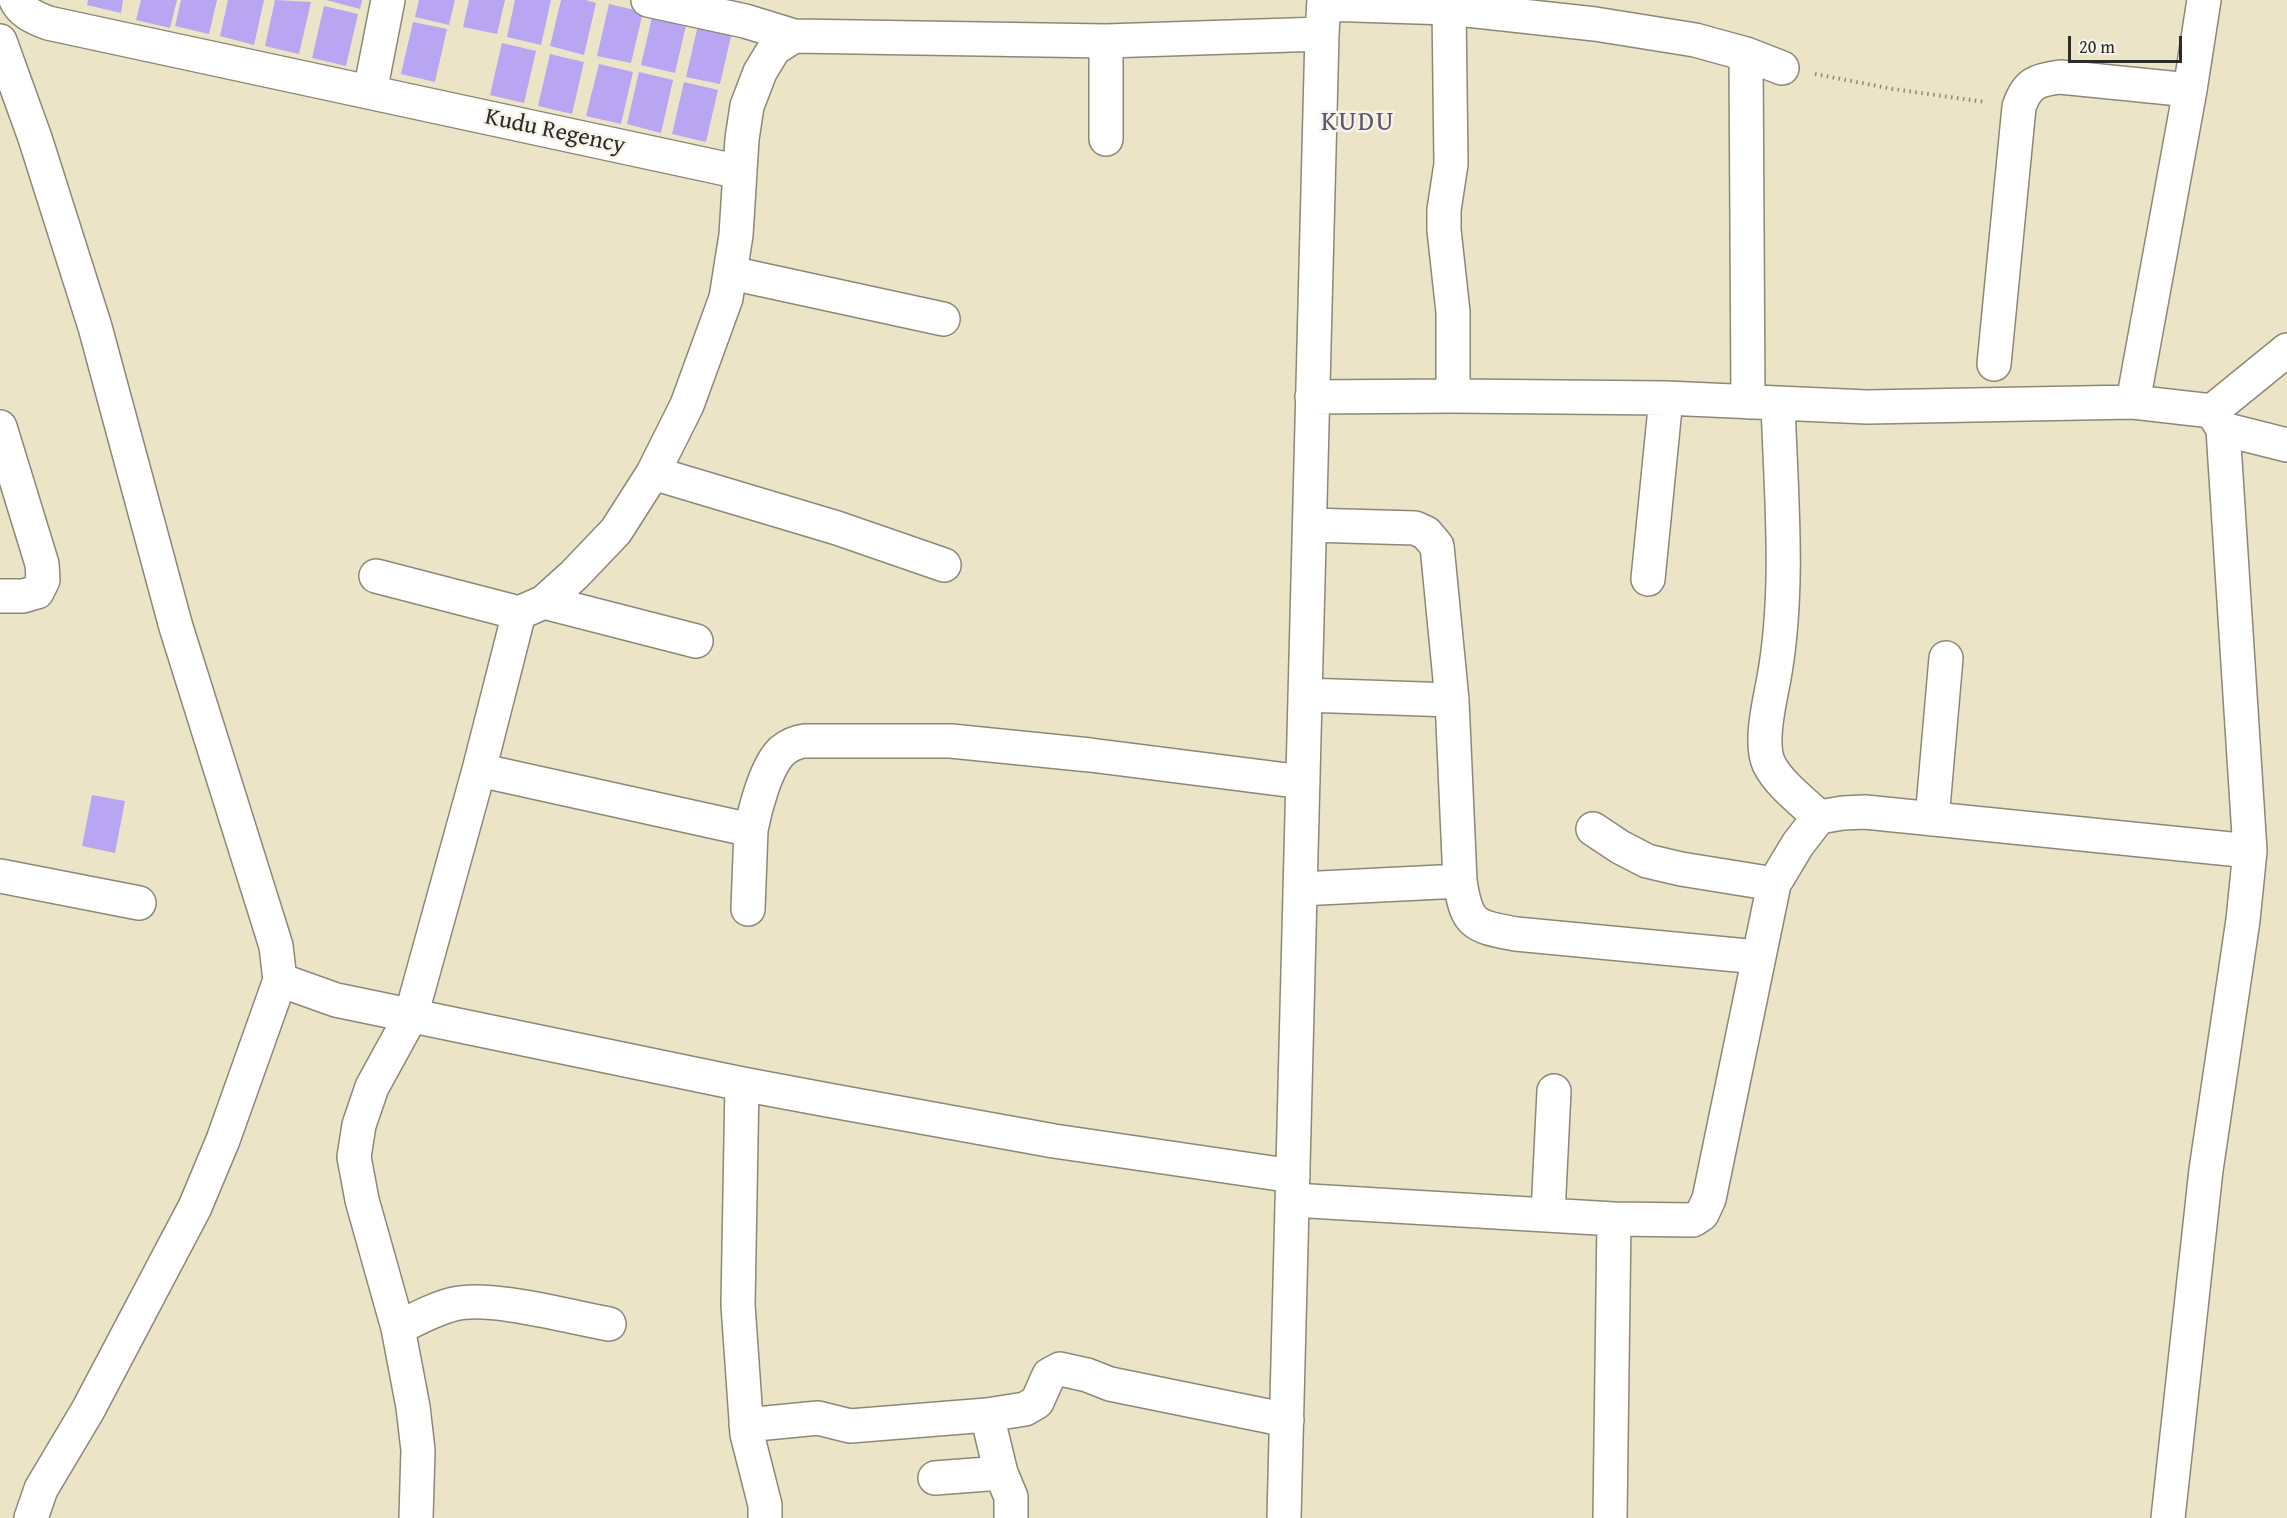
<!DOCTYPE html>
<html>
<head>
<meta charset="utf-8">
<style>
  body { margin:0 }
  #map { position:relative; width:2287px; height:1518px; overflow:hidden; background:#ece4c6; font-family:"Gentium Book Plus",serif }
  canvas { display:block }
  .scale { position:absolute; left:2068px; top:36px; width:114px; height:27px; box-sizing:border-box; border:3px solid #2b2b2b; border-top:0; padding-left:8px; font-size:18px; line-height:21px; white-space:nowrap; color:#2b2b2b; -webkit-text-stroke:4px #f7f3e8; paint-order:stroke }
</style>
</head>
<body>
<div id="map">
<canvas width="2287" height="1518"></canvas>
<div class="scale">20 m</div>
</div>
<script>
const ctx = document.querySelector('canvas').getContext('2d');
ctx.lineJoin = 'round';
function fill(path, color) { ctx.fillStyle = color; ctx.fill(path, 'evenodd'); }
function stroke(path, color, width, dash) { ctx.strokeStyle = color; ctx.lineWidth = width; ctx.lineCap = dash ? 'butt' : 'round'; ctx.setLineDash(dash || []); ctx.stroke(path); }
function label(font, color, halo, rows, align = 'center') {
  ctx.font = font + ' "Gentium Book Plus",serif'; ctx.lineWidth = 5; ctx.setLineDash([]); ctx.textBaseline = 'middle'; ctx.strokeStyle = halo; ctx.fillStyle = color; for (const [text, x, y, turn = 0] of rows) {
    ctx.save(); ctx.translate(x, y); ctx.rotate((+turn || 0) * Math.PI / 180); ctx.textAlign = isNaN(turn) ? turn : align; if (halo) ctx.strokeText(text, 0, 0); ctx.fillText(text, 0, 0); ctx.restore();
  }
}
fill(new Path2D(`
  M88,0h35l-2,13 -34,-8z
  M141,0h36l-7,28 -34,-8z
  M181,0h36l-8,34 -34,-8z
  M228,0h36l-10,45 -34,-9z
  M275,0l36,2 -12,52 -34,-8z
  M326,0h36l-2,9z
  M419,0h36l-6,25 -34,-8z
  M469,0h36l-8,34 -34,-7z
  M515,0h36l-10,45 -34,-8z
  M561,0h25l10,3 -12,52 -34,-9z
  M609,4l34,8 -12,51 -34,-7z
  M324,6l34,8 -12,52 -34,-8z
  M653,13l34,8 -12,52 -34,-8z
  M413,22l34,7 -12,53 -34,-8z
  M698,25l34,7 -12,52 -34,-7z
  M502,43l34,8 -12,52 -34,-8z
  M550,54l34,8 -12,52 -34,-8z
  M599,64l34,8 -12,52 -35,-8z
  M639,72l34,8 -12,53 -34,-9z
  M684,82l34,8 -12,52 -34,-8z
  M92,795l33,6 -10,52 -33,-7z`), '#b8a6f2');
const street = new Path2D(`
  M16,0c6,13 20,18 32,23l692,149
  M648,0l97,21 49,15
  M1324,4l125,4 146,16 100,16 51,14 36,14
  M1449,8l2,156 -7,46v20l9,82v84
  M0,41l35,97 60,189 81,300 100,319 4,34 56,20 406,84 91,17 221,40 239,35
  M1746,54l2,348
  M370,92l18,-92
  M1106,139v-98
  M731,273l212,46
  M1994,364l25,-257c8,-24 18,-27 41,-30l130,13
  M1312,397l141,-1 213,2 201,9 266,-5 79,9
  M2133,402l57,-312 14,-90
  M1778,404c3,91 12,185 -4,274 -4,22 -15,65 -5,86 9,19 35,39 50,53
  M0,427l42,137 1,16 -6,12 -14,4h-23
  M2223,429l64,16
  M653,473l184,55 107,37
  M376,576l143,37
  M1648,579l18,-181
  M544,602l152,39
  M1305,695l147,5
  M479,770l272,60c4,-21 15,-64 31,-79 6,-5 14,-9 22,-10h147l139,14 213,27
  M1932,819l14,-161
  M1593,829l27,18 27,14 34,8 93,15
  M0,876l139,27
  M1460,881c7,45 14,45 56,53l242,23
  M1300,889l160,-8 -8,-181 -15,-154 -11,-13 -11,-5 -105,-3
  M748,909l3,-79
  M742,1084l-4,221 9,129 18,71v13
  M1293,1200l321,19 79,1 9,-6 7,-15 65,-315 24,-40 21,-27 24,-4 22,-1 385,39 -27,-422 -11,-18 75,-61
  M1548,1214l6,-123
  M398,1328c18,-9 36,-19 56,-24 36,-9 116,13 155,20
  M987,1415l14,58
  M746,1425l72,-7 32,8 137,-11 38,-6 12,-7 12,-27 11,-6 27,6 23,9 177,36
  M935,1478l66,-5 10,24v21
  M31,1518l10,-29 47,-79 107,-203 28,-67 57,-160
  M416,1518l2,-68 -5,-43 -15,-79 -36,-128 -8,-43 5,-32 13,-38 39,-71 68,-246 40,-157 25,-11 30,-27 42,-44 37,-58 34,-68 39,-107 10,-63 6,-96 5,-33 13,-34 14,-23 20,-13 312,5 216,-7
  M1284,1518l38,-1484 2,-34
  M1610,1518l4,-299
  M2168,1518l38,-348 37,-250 7,-69`);
stroke(street, '#8c8878', 36);
stroke(new Path2D(`
  M1815,74l78,15 92,13`), '#8c8878', 4, [1.5, 4.5]);
stroke(street, '#fff', 33);
label('24px', '#2b2b2b', '#f7f3e8', [
  ["Kudu Regency",555,132,12]
]);
ctx.letterSpacing = '1.5px';
label('27px', '#5c5671', '#f7f3e8', [
  ["KUDU",1358,123]
]);
ctx.letterSpacing = '0px';
</script>
</body>
</html>
